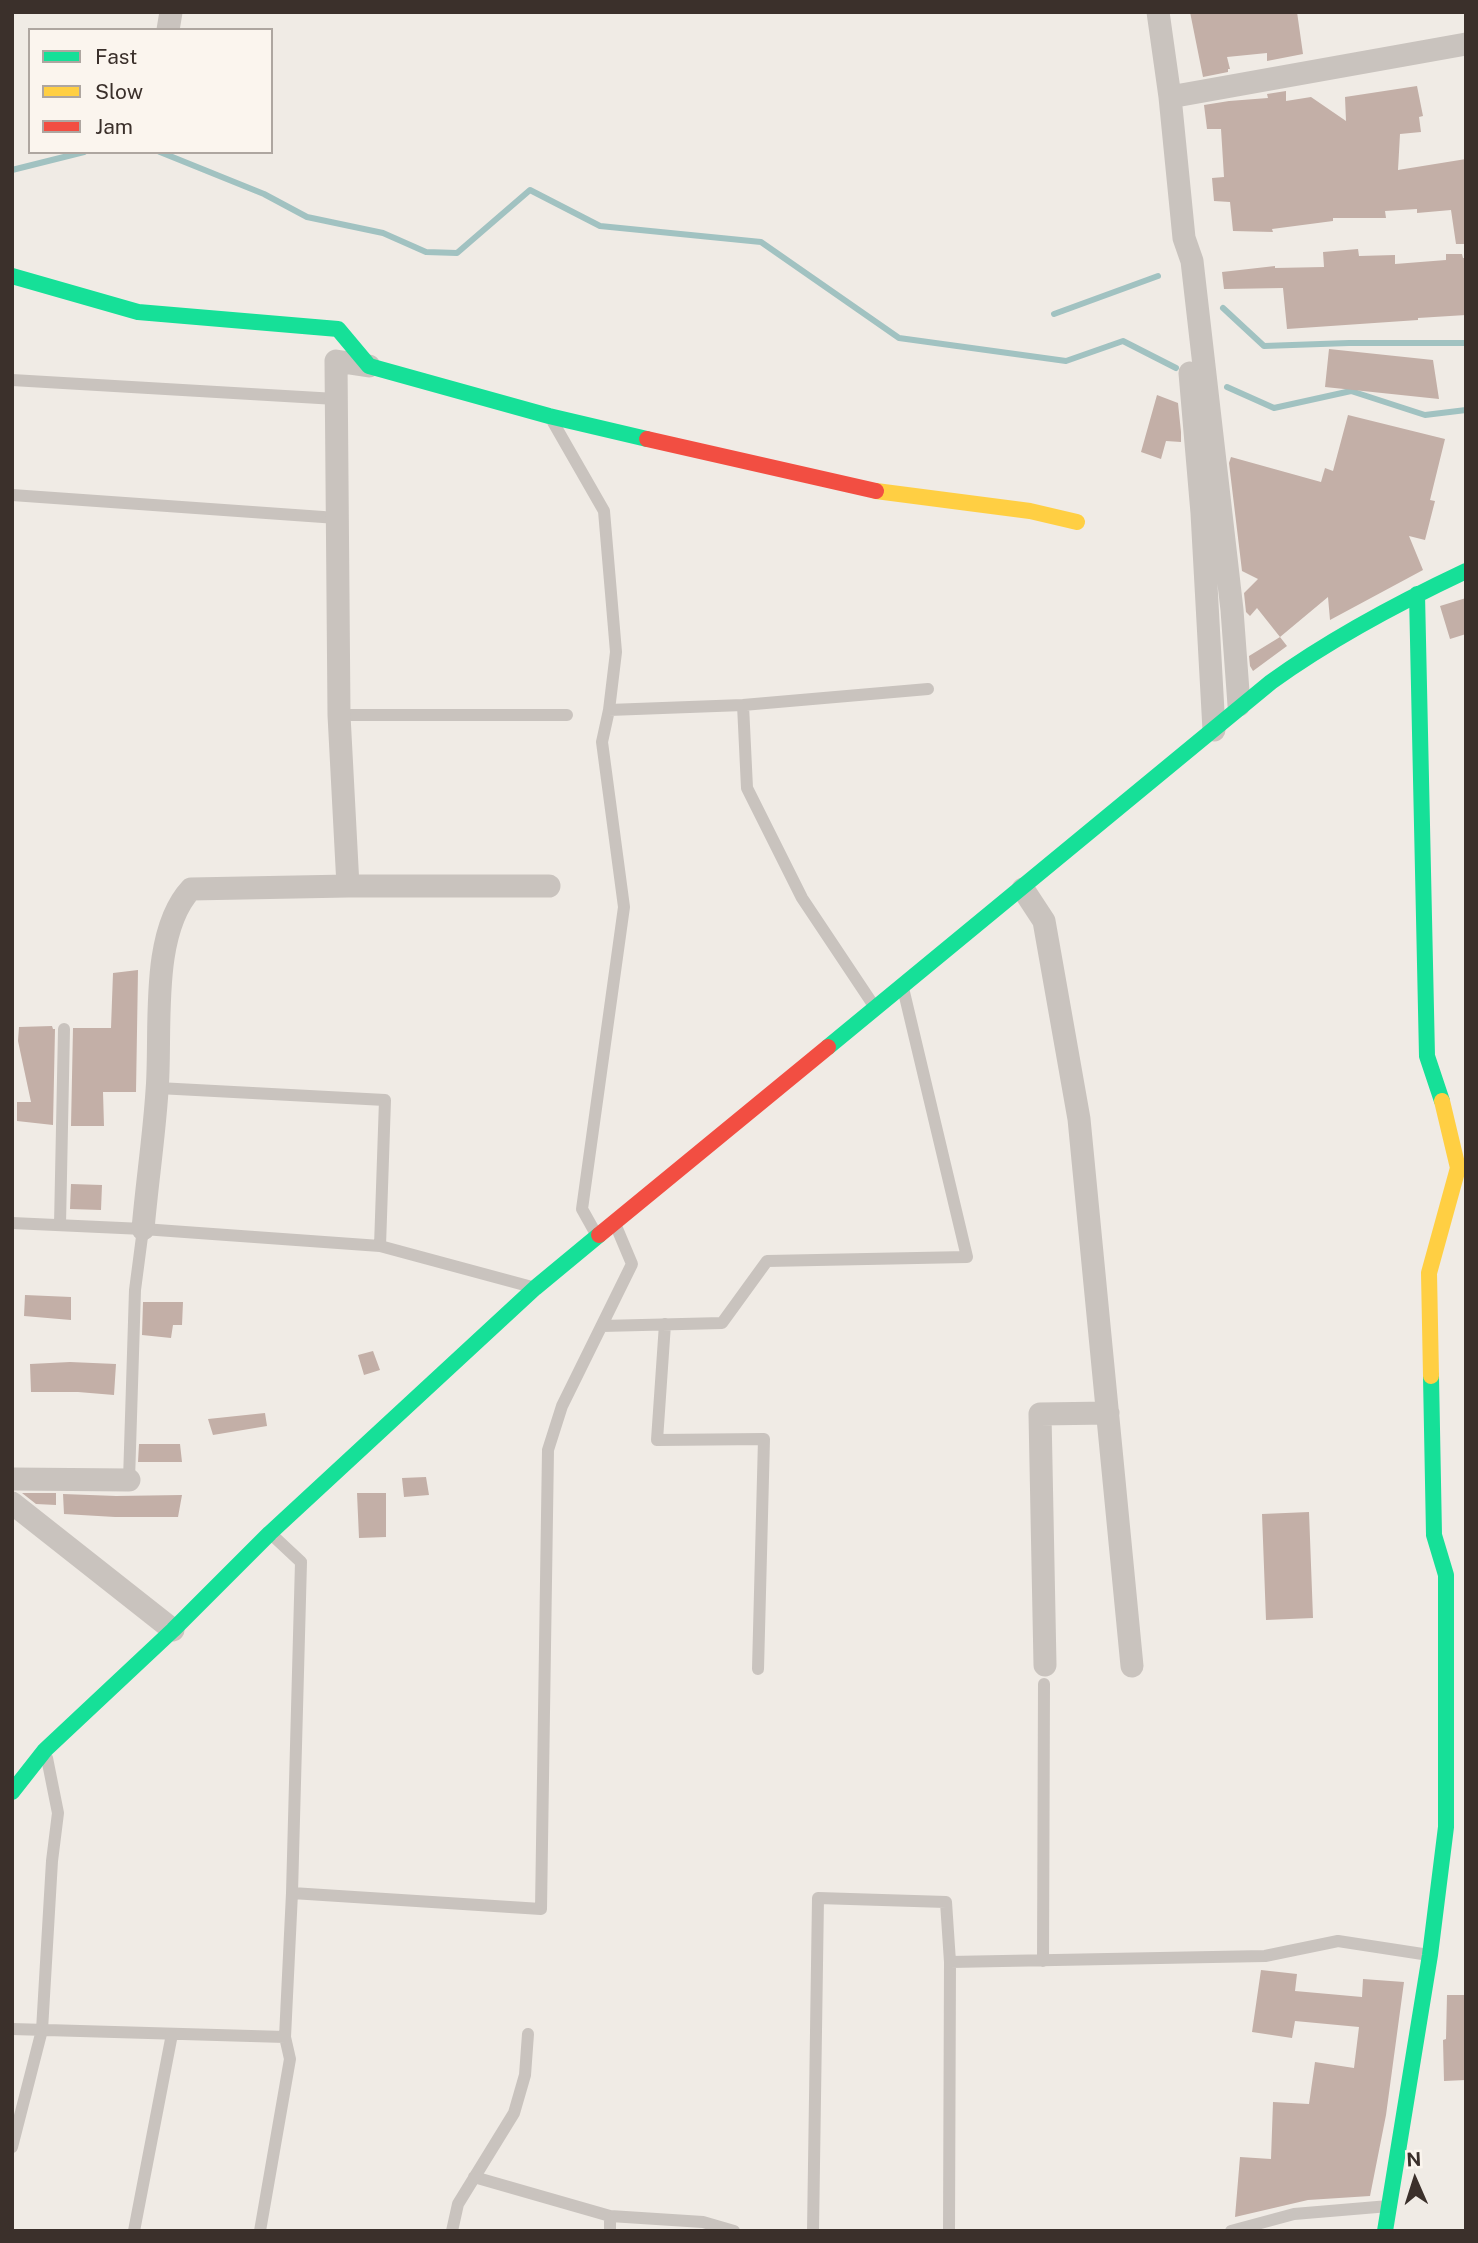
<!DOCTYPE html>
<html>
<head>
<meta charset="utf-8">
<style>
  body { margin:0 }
  #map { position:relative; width:1478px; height:2243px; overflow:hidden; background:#f0ebe5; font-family:"Public Sans",sans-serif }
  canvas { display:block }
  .frame { position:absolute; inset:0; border:14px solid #3b302b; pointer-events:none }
  .legend { position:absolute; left:28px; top:28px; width:245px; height:126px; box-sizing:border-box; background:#fbf5ee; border:2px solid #aea6a0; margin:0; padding:9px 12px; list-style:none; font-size:21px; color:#3b302b }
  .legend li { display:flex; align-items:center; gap:14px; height:35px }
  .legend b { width:35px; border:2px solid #aea6a0 }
  .north { position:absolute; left:1380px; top:2145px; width:70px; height:70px; -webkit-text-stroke:5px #fbf5ee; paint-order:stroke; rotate:357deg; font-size:19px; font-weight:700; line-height:28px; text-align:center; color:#3b302b }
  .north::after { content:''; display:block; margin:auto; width:24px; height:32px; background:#3b302b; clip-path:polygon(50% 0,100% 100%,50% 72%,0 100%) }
</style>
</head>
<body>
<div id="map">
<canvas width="1478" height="2243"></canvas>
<div class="frame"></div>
<ul class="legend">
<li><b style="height:9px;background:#16e098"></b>Fast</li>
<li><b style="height:9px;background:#ffcf43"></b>Slow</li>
<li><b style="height:9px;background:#f24e42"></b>Jam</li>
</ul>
<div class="north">N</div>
</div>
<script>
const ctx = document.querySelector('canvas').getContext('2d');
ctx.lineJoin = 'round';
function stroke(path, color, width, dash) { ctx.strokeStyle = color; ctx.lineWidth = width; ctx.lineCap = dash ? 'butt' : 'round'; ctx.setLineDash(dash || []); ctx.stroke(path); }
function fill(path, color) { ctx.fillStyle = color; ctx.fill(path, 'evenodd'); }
stroke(new Path2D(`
  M160,152l104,42 43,23 76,16 43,19 31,1 73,-63 70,36 161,16 138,96 167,23 57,-20 53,27
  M12,170l72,-18
  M1223,308l41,38 85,-3h117
  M1054,314l104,-38
  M1227,387l47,21 77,-17 74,24 41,-5`), '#a1c2c1', 6);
fill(new Path2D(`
  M1190,12h107l6,42 -36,7v-8l-40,4 3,12h-2v3l-25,5z
  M1417,86l6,30 -4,1 2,15 -21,2 -2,36 68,-11v85h-10l-5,-34 -34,3v-4l-32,2 1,7h-53v3l-61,8 1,3 -40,-1 -3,-29 -16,-1 -2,-23 12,-1 -3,-48h-14l-3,-24 25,-4 39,-3 -1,-4 19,-3v10l25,-4 35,24 -1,-24z
  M1358,249l1,7 36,-1v9l51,-4v-6h16l1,4h3v57l-48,3v2l-131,9 -4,-41 -59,1 -2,-17 53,-6v2l49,-1 -1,-15z
  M1329,349l104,11 6,39 -114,-12z
  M1157,395l21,8 3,29v10l-15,-1 -5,18 -20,-7z
  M1348,415l97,24 -15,61 5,1 -10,39 -16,-4 14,34 -93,50 -2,-23 -48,40 -23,-29 -7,8 -4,-4 -2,-19 14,-14 -16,-8 -13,-108 2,-6 90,25 4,-14 8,3z
  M1466,598v36l-16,5 -10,-33z
  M1280,637l7,9 -34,25 -3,-5 -1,-10z
  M138,970l-2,122h-33l1,34h-33l2,-98h38l2,-55z
  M52,1026l1,3h2l-2,96 -36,-4v-19h14l-13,-61 1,-14z
  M71,1184l31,1 -1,25 -31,-1z
  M25,1295l46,2v23l-47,-4z
  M143,1302h40l-1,23h-9l-2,13 -29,-3z
  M373,1351l7,19 -16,5 -6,-20z
  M70,1362l46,2 -2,31 -36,-3h-47l-1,-28z
  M265,1413l2,13 -54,9 -5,-16z
  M139,1444h41l2,18h-44z
  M426,1477l3,18 -25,2 -2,-19z
  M22,1493h34v12l-20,-1z
  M357,1493h29v44l-27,1z
  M63,1494l53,2 66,-1 -4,22h-63l-51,-3z
  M1309,1512l4,106 -47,2 -4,-106z
  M1261,1970l36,4 -2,17 67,6 1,-18 41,3 -18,133 -16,81 -62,4 -73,17 5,-60 31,2 2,-57 36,2 6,-42 39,6 5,-41 -64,-6 -3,17 -40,-6z
  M1447,1995h19v85l-22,1 -1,-41 3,-1z`), '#c3afa7');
stroke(new Path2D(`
  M12,380l324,19
  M553,422l51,89 12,141 -7,58 -7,32 22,165 -42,302 14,25
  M12,495l325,23
  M743,705l4,83 55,110 72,108
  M609,710l134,-5 185,-16
  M339,715h228
  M158,1088l227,12 -5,146
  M12,1223l131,6 237,17 152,41
  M60,1225l4,-196
  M665,1324l-8,116 107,-1 -6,230
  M602,1326l120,-3 45,-62 200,-4 -64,-269
  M129,1480l6,-190 8,-61
  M292,1893l249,16 7,-459 14,-44 70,-142 -16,-38
  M1043,1961l1,-277
  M950,1962l315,-6 73,-15 91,14
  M12,2029l273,8
  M12,2147l30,-117 10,-169 6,-48 -11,-55
  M474,2177l136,39 93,6 31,9
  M134,2231l38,-197
  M260,2231l30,-172 -5,-22 7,-144 9,-331 -31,-29
  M452,2231l6,-27 56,-91 11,-38 3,-41
  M610,2231v-15
  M813,2231l5,-333 128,4 4,60 -1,269
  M1231,2231l63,-17 95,-8`), '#c9c3be', 12);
stroke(new Path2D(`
  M1158,12l12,85 14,141 8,23 40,349 7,95
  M168,30l3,-18
  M1170,97l296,-53
  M1190,373l12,140 12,217
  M348,886l-9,-171 -3,-354 33,5
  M1023,889l21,32 35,198 53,547
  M143,1229c4,-46 11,-92 14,-138 5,-58 -8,-157 34,-202l157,-3h201
  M12,1479l117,1
  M12,1503l161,127
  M1045,1665l-5,-251 68,-1`), '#c9c3be', 23);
stroke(new Path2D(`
  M12,276l126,36 200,17 31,37 180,50 98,23
  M1417,594l10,462 15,45
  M828,1047l443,-365c61,-44 127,-79 195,-111
  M12,1792l33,-42 128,-120 97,-97 265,-245 64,-53
  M1385,2231l45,-276 16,-128v-252l-12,-40 -3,-159`), '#16e098', 16);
stroke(new Path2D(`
  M876,491l154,20 47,11
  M1431,1376l-2,-103 29,-105 -16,-67`), '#ffcf43', 16);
stroke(new Path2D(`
  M647,439l229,52
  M599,1235l229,-188`), '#f24e42', 16);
</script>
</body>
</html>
